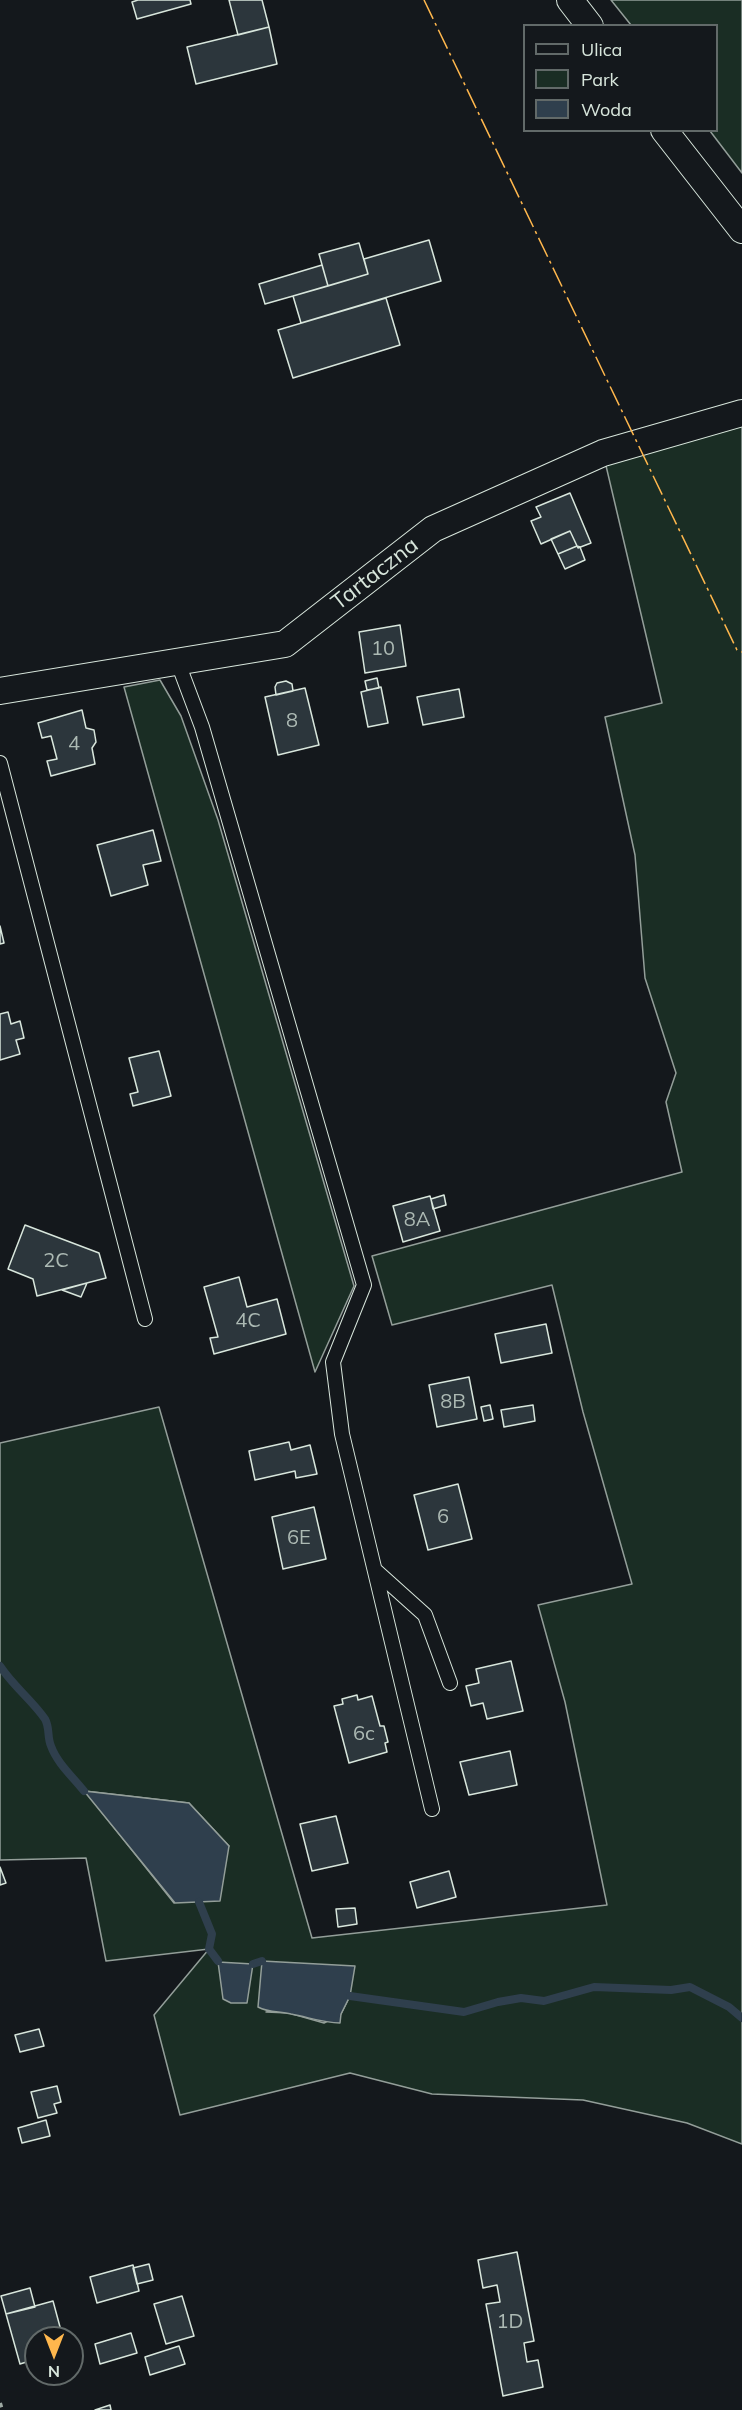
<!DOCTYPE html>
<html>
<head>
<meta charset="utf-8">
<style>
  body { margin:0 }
  #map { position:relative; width:742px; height:2410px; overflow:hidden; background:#14181c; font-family:Mulish,sans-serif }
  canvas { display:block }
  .legend { position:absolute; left:523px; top:24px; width:195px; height:108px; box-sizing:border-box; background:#14181c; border:2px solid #626a69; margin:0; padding:8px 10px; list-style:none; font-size:18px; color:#d8e6dc }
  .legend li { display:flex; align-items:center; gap:12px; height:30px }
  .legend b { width:30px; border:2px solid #626a69 }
  .north { position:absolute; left:24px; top:2326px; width:60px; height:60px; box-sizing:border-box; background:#14181c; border:2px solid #626a69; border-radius:50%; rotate:180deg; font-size:16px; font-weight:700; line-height:24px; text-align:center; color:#d8e6dc }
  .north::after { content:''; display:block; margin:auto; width:21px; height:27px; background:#ffb74d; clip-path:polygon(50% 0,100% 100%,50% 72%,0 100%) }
</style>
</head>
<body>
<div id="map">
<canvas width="742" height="2410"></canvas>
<ul class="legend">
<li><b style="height:8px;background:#14181c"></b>Ulica</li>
<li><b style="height:16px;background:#1a2d24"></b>Park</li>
<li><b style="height:16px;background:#2f3f4d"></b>Woda</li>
</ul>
<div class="north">N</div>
</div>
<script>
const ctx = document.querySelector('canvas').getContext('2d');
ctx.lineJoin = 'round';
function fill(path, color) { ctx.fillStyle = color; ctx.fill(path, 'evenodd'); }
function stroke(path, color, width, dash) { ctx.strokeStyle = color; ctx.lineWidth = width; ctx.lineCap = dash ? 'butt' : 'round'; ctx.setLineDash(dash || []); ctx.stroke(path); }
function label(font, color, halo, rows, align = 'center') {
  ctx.font = font + ' Mulish,sans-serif'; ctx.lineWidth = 4.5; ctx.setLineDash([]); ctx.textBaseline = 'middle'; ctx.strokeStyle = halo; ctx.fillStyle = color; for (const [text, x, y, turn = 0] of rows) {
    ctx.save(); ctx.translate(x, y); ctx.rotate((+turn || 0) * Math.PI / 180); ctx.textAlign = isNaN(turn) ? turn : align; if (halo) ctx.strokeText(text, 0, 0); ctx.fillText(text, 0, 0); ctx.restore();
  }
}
const green = new Path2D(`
  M611,0h131v173l-32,-42 6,-1v-104l-85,-1z
  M742,413v1731l-55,-21 -104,-23 -151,-6 -82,-21 -170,42 -26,-100 55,-66 -103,12 -20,-103 -86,2v-417l159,-36 153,531 295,-33 -42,-203 -27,-97 94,-21 -49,-172 -31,-127 -160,40 -20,-69 310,-84 -16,-70 10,-29 -31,-95 -10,-123 -30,-138 57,-14 -59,-250zM85,1791l104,12 40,43 -55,57zM350,1996l-9,18 -17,9 -35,-10 -23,-1z
  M160,680l21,36 37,104 136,466 -39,86 -191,-685z`);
fill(green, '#1a2d24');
stroke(green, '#939e99', 1.5);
const water = new Path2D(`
  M84,1791l105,12 40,43 -9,55 -45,2z
  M262,1961l93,5 -5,30 -9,18 -1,9c-17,0 -32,-6 -49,-9 -11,-3 -22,-1 -33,-7z
  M218,1962l35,2 -6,39h-16l-8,-4z`);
fill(water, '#2f3f4d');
stroke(water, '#939e99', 1.5);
stroke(new Path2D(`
  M0,1666c13,20 32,34 45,53 5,9 2,18 6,27 6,17 22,31 33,45
  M199,1902l13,32 -3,15 9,12
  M253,1964l9,-3
  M350,1996l114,16 34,-10 23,-4 23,3 50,-14 77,3 19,-3 39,20 13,11`), '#2f3f4d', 8);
const building = new Path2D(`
  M138,0h52l1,4 -54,15 -5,-17z
  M229,0h33l7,27 -31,8z
  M269,27l8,37 -81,20 -9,-37z
  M429,240l12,41 -140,42 -8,-27 75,-22 -4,-15z
  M359,243l9,31 -40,12 -9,-32z
  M322,265l6,21 -63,18 -6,-20z
  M386,298l14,47 -107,33 -15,-48z
  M570,493l21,50 -13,5 -8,-17 -29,13 -10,-23 10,-4 -5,-10z
  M570,531l7,15 -19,8 -7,-15z
  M577,546l3,1 5,13 -20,9 -7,-15z
  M400,625l6,41 -41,7 -6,-41z
  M377,678l2,10 -12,2 -2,-9z
  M286,681l6,3 1,7 -17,4 -1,-8 2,-4z
  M381,687l7,36 -20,4 -7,-35z
  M305,688l14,57 -41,10 -13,-58z
  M459,689l5,28 -41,8 -6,-28z
  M82,710l4,18 8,2 2,12 -4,6 3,16 -44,12 -4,-15 10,-2 -6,-23 -9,2 -4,-15z
  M153,830l8,31 -18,4 5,20 -37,11 -14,-51z
  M0,926l4,17 -4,1z
  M8,1012l3,12 9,-3 4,17 -8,2 4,14 -20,6v-46z
  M159,1051l12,45 -38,10 -3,-12 8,-2 -9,-34z
  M444,1195l2,10 -13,4 -2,-10z
  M430,1196l10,35 -37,11 -10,-36z
  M25,1225l74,28 7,25 -69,18 -4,-17 -25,-10z
  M239,1277l8,30 30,-8 9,35 -72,20 -4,-16 8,-1 -14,-50z
  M87,1283l-6,14 -19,-7z
  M546,1324l6,29 -51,10 -6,-29z
  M469,1377l8,42 -40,8 -8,-42z
  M490,1405l3,14 -9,2 -3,-14z
  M533,1405l2,16 -31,6 -3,-17z
  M289,1442l2,8 19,-5 7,29 -21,4 -1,-7 -40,9 -6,-29z
  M458,1484l14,55 -44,11 -14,-55z
  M314,1507l12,52 -43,10 -11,-52z
  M511,1661l12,50 -36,8 -4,-16 -12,3 -5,-20 13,-3 -3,-14z
  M357,1695l1,5 14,-4 8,30h4l4,16 -3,1 2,9 -38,11 -15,-57 9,-2 -1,-5z
  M510,1751l7,34 -48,10 -9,-33z
  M336,1816l12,47 -36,8 -12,-47z
  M0,1867l6,16 -6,2z
  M449,1871l7,26 -39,11 -7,-26z
  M355,1908l2,16 -19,3 -2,-18z
  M39,2029l5,17 -24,6 -5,-17z
  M57,2086l4,16 -7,2 3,9 -19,5 -7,-26z
  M46,2120l4,16 -28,7 -4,-15z
  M517,2252l17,89 -10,2 3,19 11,-2 5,27 -40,9 -17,-92 14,-2 -3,-17 -14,3 -5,-28z
  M149,2264l4,16 -16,4 -4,-16z
  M133,2265l6,26 -42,12 -7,-26z
  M30,2288l5,19 -29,7 -5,-18z
  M182,2296l12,40 -28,8 -12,-40z
  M53,2301l10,37h-27v21l-16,5 -14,-50z
  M131,2333l6,20 -37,11 -5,-20z
  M179,2346l6,18 -35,11 -5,-18z
  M110,2405l1,5h-16z`);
fill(building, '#2c363c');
stroke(building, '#d8e6dc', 1.5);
const service = new Path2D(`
  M178,663l24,64 162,558 -31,77 9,72 90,375
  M0,763l145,556
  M376,1571l49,44 25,68`);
const minor = new Path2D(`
  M570,0l20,26
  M664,130l78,100
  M0,691l285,-47 148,-115 170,-76 139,-40`);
stroke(service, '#d8e6dc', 16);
stroke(minor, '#d8e6dc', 28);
stroke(new Path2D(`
  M0,2403l2,7`), '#9da8a2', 4, [4.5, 3]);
stroke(service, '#14181c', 14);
stroke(minor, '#14181c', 26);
stroke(new Path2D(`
  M424,0l313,650 5,2`), '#ffb74d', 1.5, [21, 4.5, 3, 4.5]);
label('20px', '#adbab4', null, [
  ["10",383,649],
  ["8",292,721],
  ["4",74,744],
  ["8A",417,1220],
  ["2C",56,1261],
  ["4C",248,1321],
  ["8B",453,1402],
  ["6",443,1517],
  ["6E",299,1538],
  ["6c",364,1734],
  ["1D",510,2322]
]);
label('22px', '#d8e6dc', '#14181c', [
  ["Tartaczna",375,574,-38]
]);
</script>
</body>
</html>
